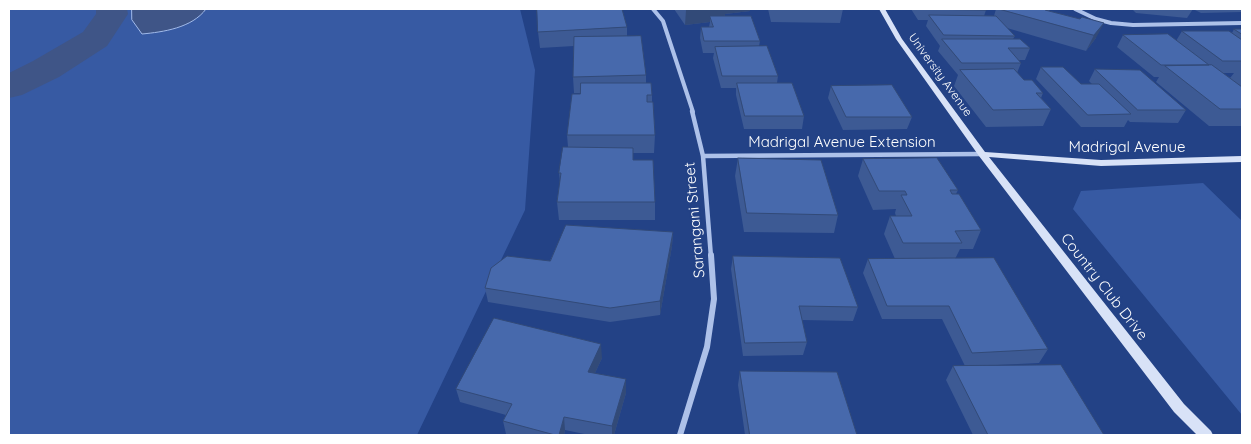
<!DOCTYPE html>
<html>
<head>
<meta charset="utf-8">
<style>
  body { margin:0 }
  #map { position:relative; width:1251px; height:444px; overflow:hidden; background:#234286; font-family:Quicksand,sans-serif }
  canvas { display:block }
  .frame { position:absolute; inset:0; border:10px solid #fff; pointer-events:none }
</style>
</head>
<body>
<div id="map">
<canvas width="1251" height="444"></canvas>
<div class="frame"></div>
</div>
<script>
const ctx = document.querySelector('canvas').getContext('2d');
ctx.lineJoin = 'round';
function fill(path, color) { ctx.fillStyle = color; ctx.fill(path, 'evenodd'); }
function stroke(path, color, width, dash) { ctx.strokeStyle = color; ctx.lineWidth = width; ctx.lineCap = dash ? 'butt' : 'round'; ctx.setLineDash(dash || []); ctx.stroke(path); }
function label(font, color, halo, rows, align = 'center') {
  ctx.font = font + ' Quicksand,sans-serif'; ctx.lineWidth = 4; ctx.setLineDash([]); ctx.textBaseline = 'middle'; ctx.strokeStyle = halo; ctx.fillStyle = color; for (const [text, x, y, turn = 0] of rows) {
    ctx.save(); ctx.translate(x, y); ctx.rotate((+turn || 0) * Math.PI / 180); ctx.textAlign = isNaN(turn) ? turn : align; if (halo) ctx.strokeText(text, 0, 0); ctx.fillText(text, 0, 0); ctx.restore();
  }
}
fill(new Path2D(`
  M9,9h511l15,61 -10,140 -108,225h-408z
  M1203,183l39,38v194l-169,-206 8,-18z`), '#375aa3');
const water = new Path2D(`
  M132,9h74c-14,19 -43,23 -64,25l-10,-14z`);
fill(water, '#3f5587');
stroke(water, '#a1baea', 1);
fill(new Path2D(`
  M96,9h31l1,5 -21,32 -48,31 -37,18 -13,3v-25l24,-12 50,-29 13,-18z`), '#3f5587');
stroke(new Path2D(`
  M653,9l10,12 30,91
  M1075,9l21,10 15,4 22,2 109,-2`), '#adc1e9', 4);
stroke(new Path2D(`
  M692,111l11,45 8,101
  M703,156l279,-2`), '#adc1e9', 4.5);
stroke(new Path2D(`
  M680,435l27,-88 7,-48 -3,-44`), '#adc1e9', 6);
fill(new Path2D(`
  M879,9h6l17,30 83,113 116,8 141,-4v6l-141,4 -112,-9 195,247 27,27 2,4h-16l-23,-23 -195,-256 -83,-117z`), '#d8e2f7');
fill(new Path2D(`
  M674,9h76v2l-25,3v2l35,25 -1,5 19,30 -1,7 27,33 -2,13h-58l-8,-34v-7h-15l-8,-30 1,-5h-11l-3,-15 1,-11h8l1,-5 -25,3z
  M768,9h75l-3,14 -69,-1z
  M911,9h73l2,1 -2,6h10l2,-7h54l-1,2 31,8 16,19 -10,13 -79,-23 8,8 -2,3 17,9 -5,12h-6l2,3 -4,10 7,7 19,13 -2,5 10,11 -8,17 -57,1 -32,-41 4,-11 -20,-24 2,-5 -14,-20 2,-6h-10z
  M1132,9h61l-6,9 -51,-5z
  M1193,9h49v3l-41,1z
  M627,27v9l19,39v8l6,12v7l3,33 -1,18h-21v7l22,42v18h-96l-2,-18 3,-20 -1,-9 9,-26 -1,-12 13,-42h-6l-1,-16 1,-31 -34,2 -2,-16z
  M1234,29h8v97h-33l-53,-44 3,-5h-5l-37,-30 6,-12 53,6 6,-10 50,2zM1223,73h11l-4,5z
  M1041,67l40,17h11l-3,-3 6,-12 91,41 -8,13 -48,-1 -2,-2 -4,7h-43l-45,-48z
  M831,86l81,31 -5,12 -64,1 -15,-32z
  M738,158l100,57 -4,18 -90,-1 -9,-56z
  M863,159l95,31 -2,4 25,36 -8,19h-13l-5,10 93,90 -9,14 -62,3 127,69h-131l-27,-55 7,-14h12l-23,-47h-60l-19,-46 5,-14h27l-11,-25 6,-18h6l-1,-3 1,-4 -23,1 -15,-34z
  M673,232l-1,14 -12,69 -50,7 -122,-20 -3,-14 65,-27z
  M733,256l125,51 -5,14 -51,-1 5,22 -4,13 -60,1 -12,-87z
  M602,358l-7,15 31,20 -12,42h-25l-24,-5 -1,5h-54l-4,-1 -3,-13 3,-6 -46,-13 -4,-13z
  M740,371l117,64h-112l-7,-50z`), '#3d5a94');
fill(new Path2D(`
  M698,9h52v2l-25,3 -1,7 -14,-5v6l-25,3 1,-15z
  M1104,23l-8,15 -10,13 8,-16z
  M673,232l-1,14 -12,69v-14z
  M601,344l1,14 -13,28 -1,-14z
  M626,379v14l-12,42h-2v-9z
  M564,417l1,13 -1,5h-5z`), '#324a78');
const building = new Path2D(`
  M537,9h85l5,18 -89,5z
  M922,9h62l2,1z
  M999,9h47l-1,1 35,9 2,-2 22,6 -10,12z
  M929,15l67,1 19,20 -71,-1z
  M710,16h41l9,25h-56l-3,-14h12z
  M1234,29h8v5z
  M1182,31h47l13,9v21h-19z
  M1168,34l41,31h-48l-38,-30z
  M641,36l5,39 -73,2 1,-40z
  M942,39h78l10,9h-22l13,15h-59z
  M767,46l11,30h-56l-7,-29z
  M1212,65l30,22v22h-22l-55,-43z
  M1041,67h22l18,17h18l32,30 -43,1z
  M1014,69l10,11h8l11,13h-7l15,16 -58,1 -33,-40z
  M1095,69l45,1 46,40h-48z
  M581,83h70l1,12h-5v7h6l2,33h-88l5,-41h8z
  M737,83h55l12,33h-59z
  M892,85l20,32h-66l-15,-31z
  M563,147l70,1v12h20l2,42h-98l4,-29h-2z
  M738,158l83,2 17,55 -91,-2z
  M937,158l21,32h-8l2,4h7l22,36 -26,1 7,12h-59l-13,-27h22l-11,-21h6l-2,-4h-26l-16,-32z
  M566,225l107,7 -13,69 -50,7 -125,-20 6,-20 16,-12 43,5z
  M733,256l107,2 18,49 -59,-1 8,36 -62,1z
  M994,258l54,91 -76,4 -23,-47h-62l-19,-47z
  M494,318l107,26 -13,28 38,7 -14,47 -48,-9 -5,18h-4l-52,-14 9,-17 -56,-15z
  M1061,365l43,70h-116l-35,-69z
  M740,371l97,1 20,63h-107z`);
fill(building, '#4769ac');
stroke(building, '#324a78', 1);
label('12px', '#fff', '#234286', [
  ["University Avenue",940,75,54]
]);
label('15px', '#fff', '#234286', [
  ["Madrigal Avenue Extension",842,142],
  ["Madrigal Avenue",1127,147],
  ["Sarangani Street",695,220,-95],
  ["Country Club Drive",1104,287,52]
]);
</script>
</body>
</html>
